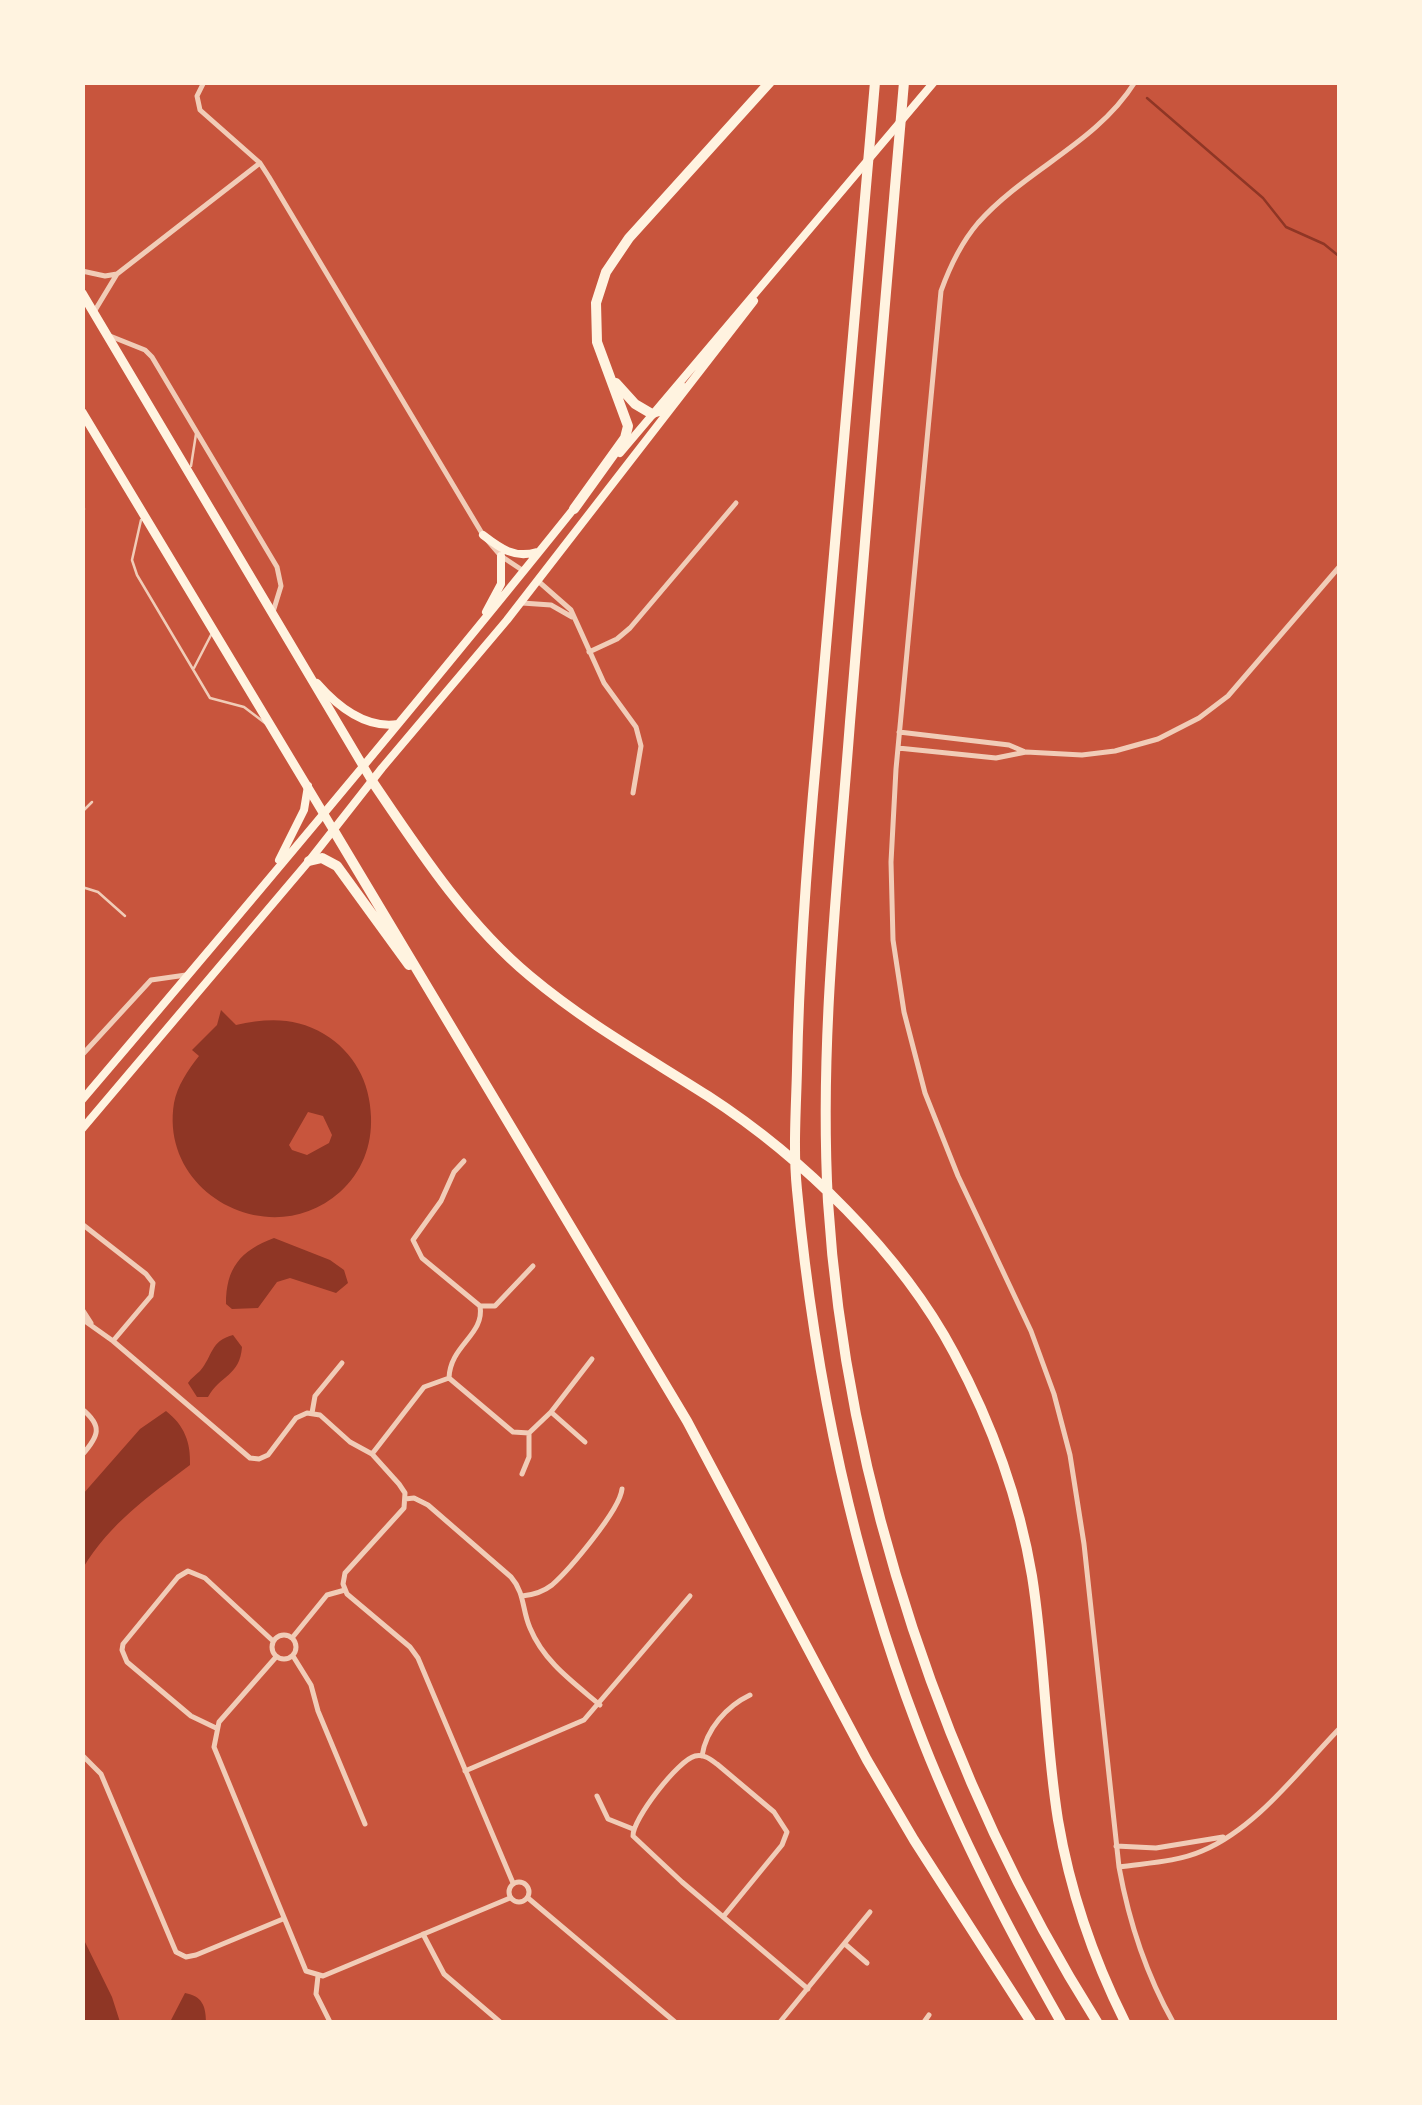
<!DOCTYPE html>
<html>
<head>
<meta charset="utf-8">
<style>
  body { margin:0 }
  #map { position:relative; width:1422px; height:2105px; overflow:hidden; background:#c8553d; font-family:Lato,sans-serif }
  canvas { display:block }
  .frame { position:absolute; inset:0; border:85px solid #fff3e0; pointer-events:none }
</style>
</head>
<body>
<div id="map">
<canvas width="1422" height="2105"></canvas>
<div class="frame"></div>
</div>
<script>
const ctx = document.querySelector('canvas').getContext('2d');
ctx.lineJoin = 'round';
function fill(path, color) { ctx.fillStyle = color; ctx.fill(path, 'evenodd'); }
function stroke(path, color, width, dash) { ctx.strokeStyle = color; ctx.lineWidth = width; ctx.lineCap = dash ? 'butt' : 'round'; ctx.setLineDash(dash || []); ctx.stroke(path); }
fill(new Path2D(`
  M221,1010l15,15c31,-7 60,-8 88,9 30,18 46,48 47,83 1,29 -9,55 -31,75 -68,61 -181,3 -166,-89 3,-17 14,-33 25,-47l-7,-6 25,-25zM308,1112l15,4 9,19 -3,8 -22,12 -15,-5 -3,-5z
  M274,1238l56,22 14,10 4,13 -12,10 -46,-15 -13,4 -19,26 -26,1 -6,-5c0,-36 14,-53 48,-66z
  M233,1335l9,12c-2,29 -22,28 -34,50h-11l-9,-14c3,-5 8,-8 12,-12 13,-15 10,-30 33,-36z
  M166,1411c18,14 25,31 24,54 -41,31 -80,58 -107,103v-74l57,-65z
  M83,1938l29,59 8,25h-37z
  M185,1993c17,3 21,13 21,29h-36z`), '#8f3625');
stroke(new Path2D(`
  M1147,98l116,100 23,29 38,17 16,13`), '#8f3625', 2.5);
stroke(new Path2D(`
  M191,466l5,-32
  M82,511l2,-2
  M141,520l-9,40 5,15 73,123 34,9 21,16
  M194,668l17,-33
  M82,812l10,-10
  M82,887l16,5 27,24`), '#f1ccb7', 2.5);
stroke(new Path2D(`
  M204,82l-7,14 3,14 60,53 9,14 214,358 18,21 21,14
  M1135,82c-39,62 -109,87 -157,141 -17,20 -28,43 -37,68l-45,478 -5,93 2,78 11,72 21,81 33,83 73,155 23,63 16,61 14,89 35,323c10,55 27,107 54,155
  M82,271l23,5 12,-2
  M94,312l23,-38 143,-111
  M110,336l35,14 7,7 125,210 4,19 -8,26
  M538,581l33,29 33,73 32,44 5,19 -8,47
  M522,603l29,2 21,12
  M589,652l28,-13 13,-11 106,-125
  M899,732l110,13 14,6
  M898,748l98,10 30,-6 56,3 33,-4 43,-12 41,-21 29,-22 112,-130
  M82,1055l69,-75 35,-5
  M82,1224l64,50 7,9 -2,13 -38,45
  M480,1306h15l38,-40
  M82,1309l9,14
  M82,1319l31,22 137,117 9,1 9,-4 28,-37 11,-5 13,2 30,27 22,12 27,30 6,9 -1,15 -59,65 -2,11 4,10 63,53 8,11 95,225
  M449,1378l64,54 16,1 22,-21 41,-53
  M82,1409c21,17 17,27 0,46
  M551,1412l34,30
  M312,1413l3,-17 27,-33
  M372,1454l52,-67 25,-9c1,-33 36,-43 31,-72l-58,-48 -9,-18 28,-39 13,-29 10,-11
  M522,1474l7,-17v-24
  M405,1499l9,-1 14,7 83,72c14,16 11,33 19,51 14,34 43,54 70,77
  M522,1596c11,-1 21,-4 30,-11 17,-15 68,-75 70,-96
  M272 1647a12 12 0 1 1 24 0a12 12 0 1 1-24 0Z
  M292,1638l35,-43 18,-5
  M293,1656l18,29 7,26 47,113
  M276,1657l-57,65 -5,25 92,224 17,5 187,-78
  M216,1728l-25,-12 -64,-54 -5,-12 1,-6 55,-67 10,-6 17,7 68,63
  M82,1755l19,19 75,178 10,5 10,-2 87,-36
  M702,1756c4,-27 25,-50 48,-61
  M465,1771l119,-51 106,-124
  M597,1796l11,23 25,10
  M1116,1846l40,2 67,-11
  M1119,1867c27,-4 58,-5 83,-16 55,-23 97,-81 138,-123
  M509 1892a10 10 0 1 1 20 0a10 10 0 1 1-20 0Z
  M528,1898l147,124
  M723,1917l59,-72 5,-13 -13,-20 -57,-48c-7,-5 -13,-10 -22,-8 -17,4 -63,64 -62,80l49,46 126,107
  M423,1934l21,40 56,48
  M845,1944l22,19
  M318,1976l-2,18 14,28
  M780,2022l90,-110
  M924,2022l5,-7`), '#f1ccb7', 5);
stroke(new Path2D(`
  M653,414l9,-3 20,-25
  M620,453l314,-371
  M483,535c17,13 31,24 54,17
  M486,612l15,-28v-28
  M317,683c21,24 48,46 81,41
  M279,860l25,-50 4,-24
  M82,1100c167,-196 333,-393 494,-594
  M82,1129l227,-268 73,-93 125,-148 247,-319`), '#fff3e0', 8);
stroke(new Path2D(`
  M82,293l290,488
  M82,412l252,419`), '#fff3e0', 9);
stroke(new Path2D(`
  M875,82c-19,223 -39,446 -58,668 -10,107 -18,213 -20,320 -1,40 -4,80 0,120 17,182 55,365 120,536 39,103 90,201 144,296
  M904,82c-19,213 -36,427 -54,640 -12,159 -31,319 -22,480 18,283 118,580 269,820
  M616,383l19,21 17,10
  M574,509l51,-71 3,-12 -31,-84 -1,-39 10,-31 23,-34 141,-156
  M372,781c46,68 94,142 158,195 56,47 117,81 178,120 94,61 193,157 246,257 37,69 65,146 78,223 13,81 13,163 26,244 12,71 35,138 67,202
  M334,831l353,590 180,339 47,80 117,182
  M309,861l13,-3 15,8 72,99`), '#fff3e0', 10);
</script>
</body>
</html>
